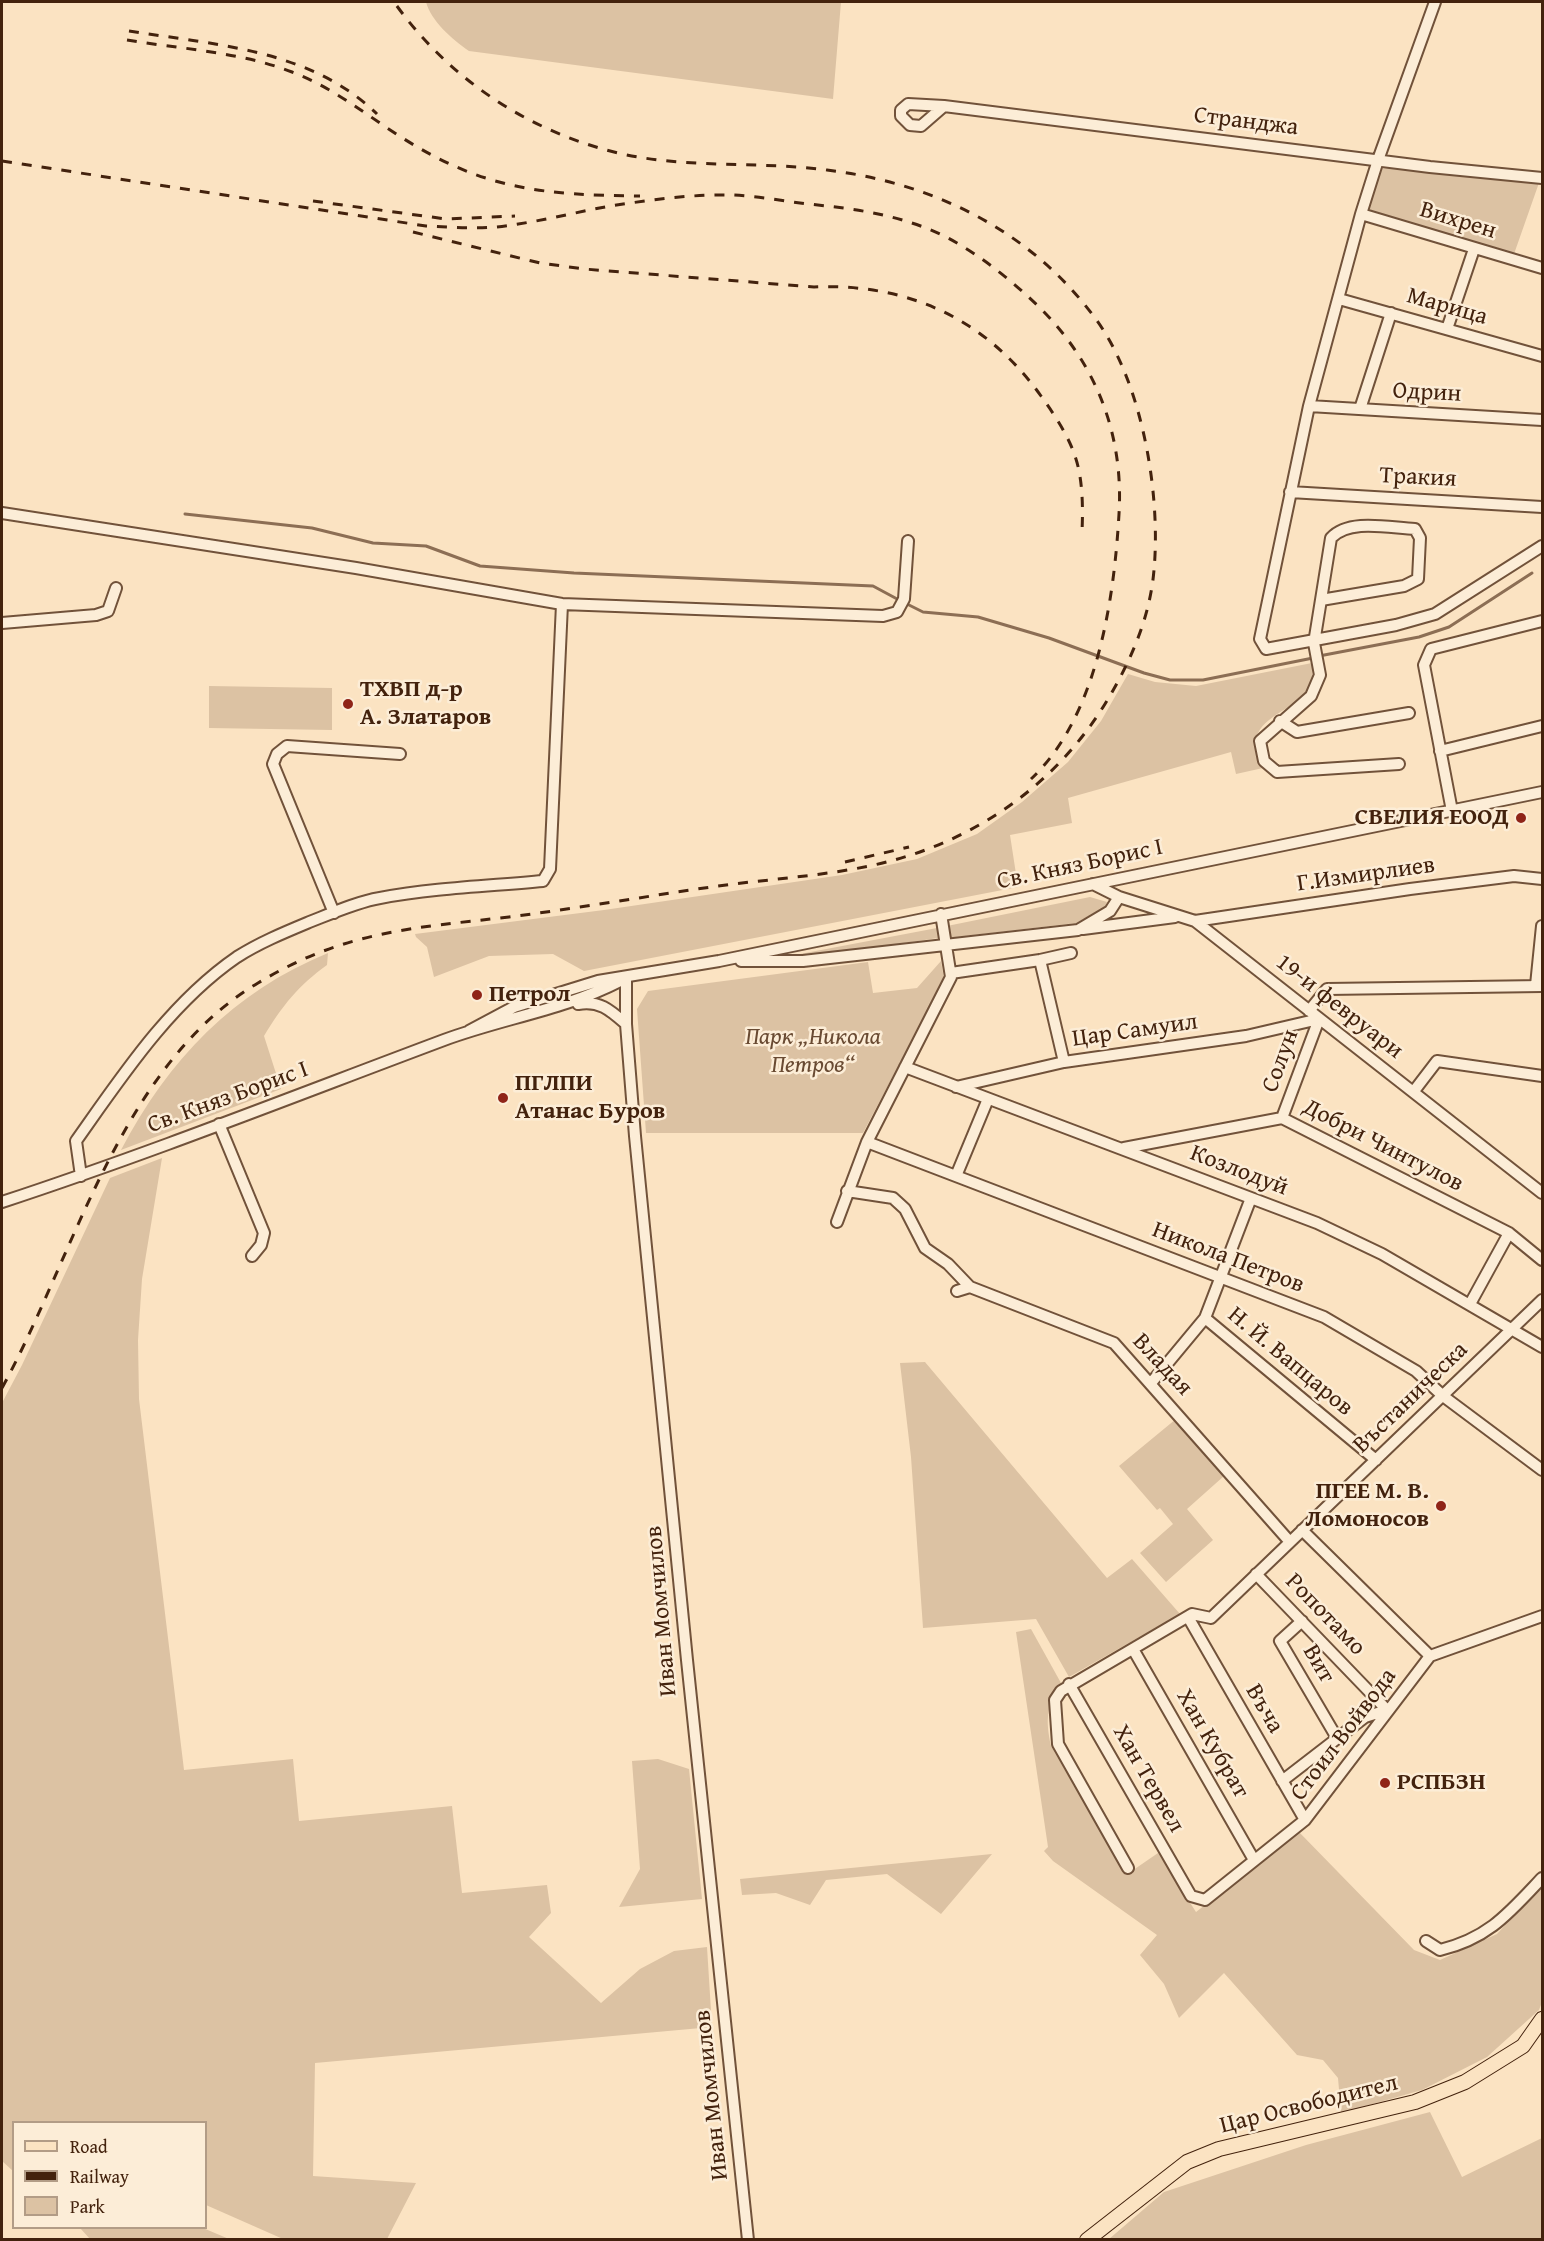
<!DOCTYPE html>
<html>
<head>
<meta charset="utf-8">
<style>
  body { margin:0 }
  #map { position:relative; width:1544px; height:2241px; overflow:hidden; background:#fbe3c2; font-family:"Gentium Book Plus",serif }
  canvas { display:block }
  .frame { position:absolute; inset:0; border:3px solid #43220d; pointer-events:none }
  .legend { position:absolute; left:12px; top:2121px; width:195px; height:108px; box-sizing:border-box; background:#fcedd7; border:2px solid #b29c86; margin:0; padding:8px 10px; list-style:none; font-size:18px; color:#43220d }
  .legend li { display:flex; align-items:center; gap:12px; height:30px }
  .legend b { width:30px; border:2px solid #b29c86 }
</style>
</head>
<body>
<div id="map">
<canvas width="1544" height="2241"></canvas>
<div class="frame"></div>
<ul class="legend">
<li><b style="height:8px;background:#fbe3c2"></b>Road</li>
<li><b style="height:8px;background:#43220d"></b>Railway</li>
<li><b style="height:16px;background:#dcc2a3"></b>Park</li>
</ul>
</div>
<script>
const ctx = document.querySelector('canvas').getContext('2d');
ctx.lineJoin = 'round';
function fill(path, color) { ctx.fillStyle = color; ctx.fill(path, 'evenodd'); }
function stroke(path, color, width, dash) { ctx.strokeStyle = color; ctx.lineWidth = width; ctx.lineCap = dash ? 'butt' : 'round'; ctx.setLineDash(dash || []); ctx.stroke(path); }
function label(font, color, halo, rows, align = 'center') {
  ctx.font = font + ' "Gentium Book Plus",serif'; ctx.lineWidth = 5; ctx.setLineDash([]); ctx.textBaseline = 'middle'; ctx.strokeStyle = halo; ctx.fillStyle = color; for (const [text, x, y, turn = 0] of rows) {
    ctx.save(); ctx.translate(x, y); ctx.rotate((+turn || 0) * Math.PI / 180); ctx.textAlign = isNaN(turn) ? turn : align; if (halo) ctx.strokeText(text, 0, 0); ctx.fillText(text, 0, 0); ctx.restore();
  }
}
fill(new Path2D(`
  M426,2h415l-8,97 -364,-48c-17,-12 -38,-30 -43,-49z
  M1402,167l138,13 -26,74 -143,-42 -4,-4 11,-39z
  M1312,663c2,11 0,27 -9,36 -3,4 -12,7 -16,9 -28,16 -41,30 -24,60l-27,6 -5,-22 -163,46 4,25 -62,12 8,52 -434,84 -31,-17 -64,2 -55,21 -7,-30 -11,-10 -1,-3 189,-24 238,-35 75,-16 60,-25 45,-32 46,-40 33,-41 27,-47 27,8 41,4z
  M209,686l123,2v42l-123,-2z
  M1090,897l17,5 -2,5 -29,16 -128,15 -1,-12z
  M937,928l1,10 -136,20 -2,-4z
  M328,953l-1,12c-28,20 -45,41 -63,71l17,53 -160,61c48,-91 112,-158 207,-197z
  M941,961l3,18 -81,154h-217l-9,-124 11,-18 220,-29 5,31 44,-5z
  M162,1158l-20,121 -4,61 1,59 45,371 109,-11 6,62 153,-15 10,87 85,-8 4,28 -22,24 72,66 39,-34 34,-18 33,-4 5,80 -397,36 -2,113 103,7 -29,56h-104l-77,-34v-83h-192l-1,49 -11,-10v-758l20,-38 88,-187z
  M925,1362l182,216 25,-19 48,55 -111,63 -33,-58 -113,9 -12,-171 -11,-94z
  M1176,1419l48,57 -37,33 26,31 -47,42 -26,-29 33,-29 -13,-16 -3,2 -38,-44z
  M1031,1629l30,54c-14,24 -16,35 -10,63l75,129 32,-22 38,59 103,-80 115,118 26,10 57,-26 45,-49v117l-3,8 -52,47 -65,33 -81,23 -3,-35 -15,-18 -26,-5 -73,-82 -45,45 -15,-34 -24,-29 17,-20 -104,-74 -9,-10 4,-4 -32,-215z
  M658,1759l31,10 13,130 -83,8 21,-38 -8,-108z
  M992,1854l-51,60 -54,-40 -61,6 -16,25 -34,-12 -34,2 -2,-16z
  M1430,2112l32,65 80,-39v101h-433l55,-47 142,-47z
  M80,2228h123l26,11h-139z`), '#dcc2a3');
stroke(new Path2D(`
  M185,514l127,14 61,15 53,3 54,20 94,7 299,13 26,14
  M905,603l18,9 55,5 71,21 95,35 26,7h33l110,-22
  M1319,656l100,-19 30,-10 83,-54`), '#8c6e54', 3);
const minor = new Path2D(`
  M1435,2l-57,158 -17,54 -52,192 -49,233 6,10 130,-24 39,-11 107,-68
  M944,106l-23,20 -11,-1 -9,-9v-6l7,-6 36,2 486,61 112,11
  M1361,214l181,54
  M1339,299l203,57
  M1447,329l27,-80
  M1309,406l233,14
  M1360,409l31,-96
  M1290,492l252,15
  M2,513l354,55 206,36 321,12 14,-4 7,-13 4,-58
  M1321,600l83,-14 14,-7 2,-41 -5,-9c-25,-1 -66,-11 -84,9l-17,105 6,32 -9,21 -51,45 4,20 13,11 122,-8
  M2,623l94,-8 12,-4 8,-23
  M1280,721l17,11 112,-19
  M1440,751l102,-25
  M1452,811l-28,-146 7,-16 111,-28
  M1093,884l26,13 76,24 347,272
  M334,913l-61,-149 4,-10 10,-8 113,8
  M1195,921l215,-32 104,-13 28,3
  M1083,929l92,-12
  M1040,960l24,102
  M741,961h62l275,-31 32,-19 9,-14
  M951,973l89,-13 31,-7
  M626,978v46l9,112 52,524 61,580
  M1536,985l6,-59
  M578,1004c21,-4 32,6 48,20
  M1309,1011l18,-22 215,-3
  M469,1031l45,-24 84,-26 121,-20 823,-169
  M905,1067l412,156 65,31 160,93
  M956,1087l108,-25 182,-26 73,-17
  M1414,1091l23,-30 105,15
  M1282,1118l37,-99
  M219,1124l45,109 -3,12 -9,11
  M867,1142l457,175 92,54 27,25 99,74
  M1124,1148l158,-30 227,115 33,27
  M81,1176l-5,-35c46,-65 94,-138 161,-184 22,-14 46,-24 70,-34 23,-9 49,-21 73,-25 53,-10 110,-12 163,-17l7,-12 12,-265
  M956,1176l32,-77
  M847,1191l46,7 12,11 20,39 23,16 22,23
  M2,1202c149,-49 295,-107 442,-162 59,-22 120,-30 176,-59
  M837,1222l30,-80 84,-165 -10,-63
  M957,1291l13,-4 144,56 176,199
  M1470,1304l39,-71
  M1205,1318l171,142
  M1151,1383l54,-65 46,-120
  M1302,1530l128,126
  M1256,1574l131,136 -22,7 -83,64
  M1188,1617l117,203
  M1302,1621l-22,20 57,97
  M1133,1649l121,211
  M1069,1684l122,212 14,4 100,-80 125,-164 112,-40
  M1128,1868l-70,-124 -3,-44 6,-9 131,-77 19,4 331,-318
  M1426,1941l14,9c49,-12 69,-37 102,-72`);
const major = new Path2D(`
  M1087,2240l100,-78 32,-13 196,-47 50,-20 58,-36 19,-27`);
stroke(minor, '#71523a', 14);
stroke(major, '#43220d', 16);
stroke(minor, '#fcedd7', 10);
stroke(major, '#fbe3c2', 14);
stroke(new Path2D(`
  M129,31c87,14 181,18 248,83
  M127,40c54,9 114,12 165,32 40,15 73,42 109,65 83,53 143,58 239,59
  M2,161l424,65c23,1 47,3 70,1 38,-4 76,-14 114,-21 40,-6 82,-12 122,-11 25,1 51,6 76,9 49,5 95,11 140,34 32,17 63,42 89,67 58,56 87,128 82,209 -5,87 -22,203 -88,265
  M313,201l133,18 69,-3
  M413,232l127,31 44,6 230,18c94,-4 172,32 227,109 13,18 27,39 34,60 8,23 8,52 7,76
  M845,862l64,-15
  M2,1388c73,-133 118,-323 256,-405 86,-52 155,-55 251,-66 70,-9 139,-21 209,-31 52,-7 105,-10 156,-21 96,-21 179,-77 231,-161 25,-41 45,-86 49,-134 7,-77 -12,-189 -59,-252 -64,-87 -161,-135 -268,-148 -69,-9 -141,-1 -209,-17 -91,-22 -170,-75 -224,-151`), '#43220d', 3, [10, 10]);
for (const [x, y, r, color] of [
  [348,704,6,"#8f2418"],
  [1521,818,6,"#8f2418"],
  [477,995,6,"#8f2418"],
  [503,1098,6,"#8f2418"],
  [1441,1506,6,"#8f2418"],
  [1385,1783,6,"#8f2418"]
]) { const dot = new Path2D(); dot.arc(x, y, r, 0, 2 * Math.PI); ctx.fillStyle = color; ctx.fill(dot); stroke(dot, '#fcedd7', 2); }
label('24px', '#43220d', '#fcedd7', [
  ["Странджа",1246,122,7],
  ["Вихрен",1458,221,17],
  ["Марица",1447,307,16],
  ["Одрин",1427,393,3],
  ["Тракия",1418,478,3],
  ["Св. Княз Борис I",1080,865,-12],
  ["Г.Измирлиев",1366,875,-8],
  ["19-и февруари",1339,1007,38],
  ["Цар Самуил",1135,1031,-8],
  ["Солун",1281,1061,-70],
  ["Св. Княз Борис I",228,1098,-20],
  ["Добри Чинтулов",1383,1146,27],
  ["Козлодуй",1239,1171,21],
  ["Никола Петров",1228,1258,21],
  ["Н. Й. Вапцаров",1290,1362,40],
  ["Владая",1162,1365,47],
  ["Въстаническа",1411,1398,-44],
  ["Иван Момчилов",662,1611,-95],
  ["Ропотамо",1325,1615,46],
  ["Вит",1318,1664,60],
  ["Въча",1264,1709,60],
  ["Стоил Войвода",1344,1735,-53],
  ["Хан Кубрат",1212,1744,60],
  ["Хан Тервел",1148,1779,60],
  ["Иван Момчилов",712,2095,-96],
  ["Цар Освободител",1309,2105,-14]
]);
label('bold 24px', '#43220d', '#fcedd7', [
  ["ТХВП д-р",360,690],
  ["А. Златаров",360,718],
  ["СВЕЛИЯ ЕООД",1509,818,"right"],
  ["Петрол",489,995],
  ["ПГЛПИ",515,1084],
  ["Атанас Буров",515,1112],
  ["ПГЕЕ М. В.",1429,1492,"right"],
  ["Ломоносов",1429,1520,"right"],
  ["РСПБЗН",1397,1783]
], 'left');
label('italic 24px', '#694a32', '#fcedd7', [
  ["Парк „Никола",813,1038],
  ["Петров“",813,1066]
]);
</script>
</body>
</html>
